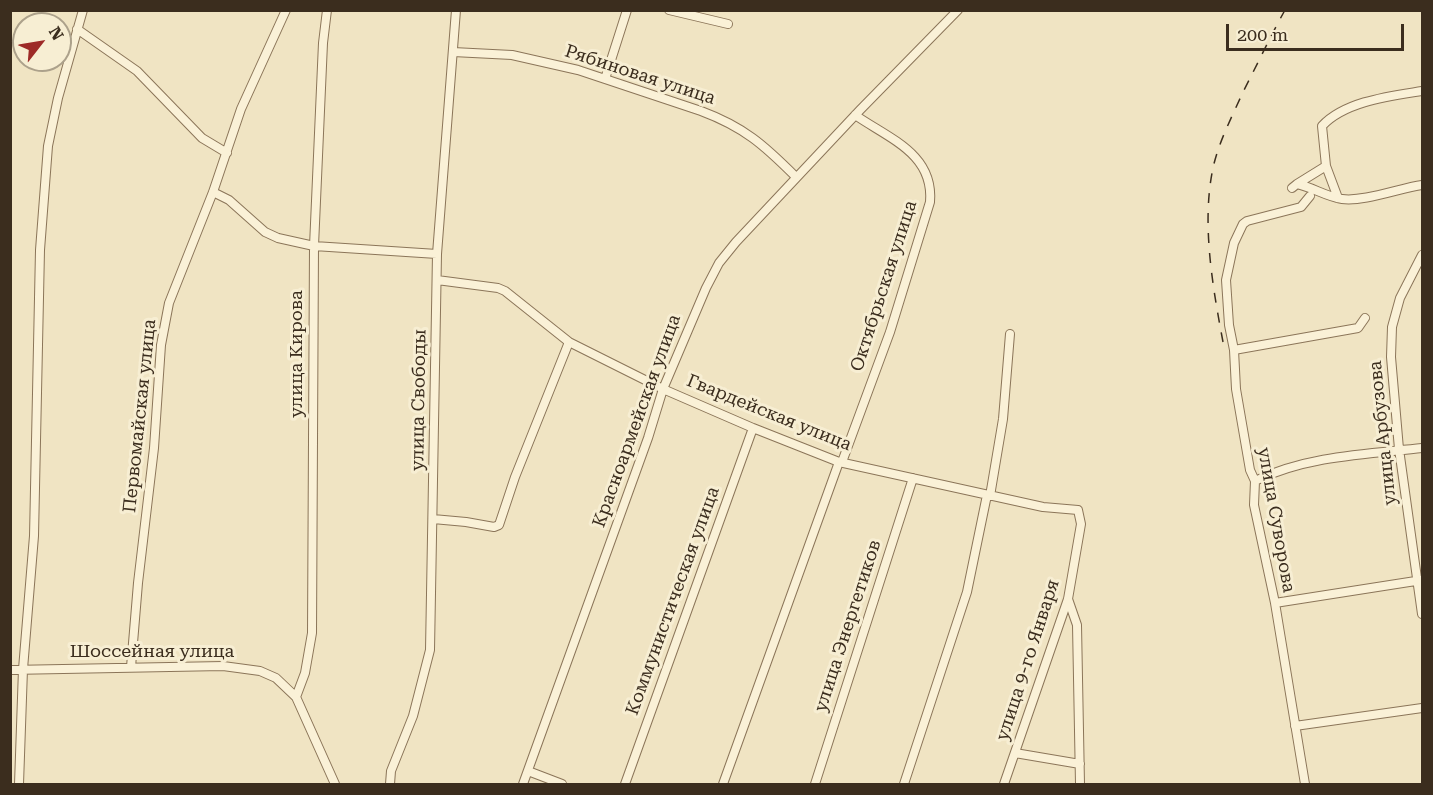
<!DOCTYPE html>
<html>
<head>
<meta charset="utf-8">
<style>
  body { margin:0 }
  #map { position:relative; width:1433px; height:795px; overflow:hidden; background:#f0e4c3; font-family:"Roboto Serif",serif }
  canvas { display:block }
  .frame { position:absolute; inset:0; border:12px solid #3b2d1e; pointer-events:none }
  .north { position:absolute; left:12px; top:12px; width:60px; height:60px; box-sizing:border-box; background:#f7eed3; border:2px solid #aca18b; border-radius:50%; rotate:59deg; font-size:16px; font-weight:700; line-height:24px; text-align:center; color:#3b2d1e }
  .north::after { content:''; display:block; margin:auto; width:21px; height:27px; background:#9d2a27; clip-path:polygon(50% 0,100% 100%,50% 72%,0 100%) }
  .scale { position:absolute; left:1226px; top:24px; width:178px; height:27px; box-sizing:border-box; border:3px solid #3b2d1e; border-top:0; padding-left:8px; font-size:18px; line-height:21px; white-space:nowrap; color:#3b2d1e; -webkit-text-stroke:4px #f7eed3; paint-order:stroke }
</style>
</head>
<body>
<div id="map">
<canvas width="1433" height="795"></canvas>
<div class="frame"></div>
<div class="north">N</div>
<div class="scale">200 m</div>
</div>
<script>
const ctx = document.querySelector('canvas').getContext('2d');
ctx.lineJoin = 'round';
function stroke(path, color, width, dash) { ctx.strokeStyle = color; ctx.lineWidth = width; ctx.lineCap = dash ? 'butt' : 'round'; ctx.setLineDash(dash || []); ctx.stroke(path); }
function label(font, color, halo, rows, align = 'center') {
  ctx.font = font + ' "Roboto Serif",serif'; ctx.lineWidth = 6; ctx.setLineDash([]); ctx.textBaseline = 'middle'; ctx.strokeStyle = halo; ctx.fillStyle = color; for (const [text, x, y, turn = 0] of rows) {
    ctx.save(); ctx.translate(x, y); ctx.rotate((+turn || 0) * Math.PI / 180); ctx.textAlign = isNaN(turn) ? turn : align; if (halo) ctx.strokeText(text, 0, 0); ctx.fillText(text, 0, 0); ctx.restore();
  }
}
const minor = new Path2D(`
  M669,10l59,14
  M77,29l60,42 65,67 25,15
  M453,52l59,3 66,15 123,41c43,16 63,34 95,66
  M605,79l22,-69
  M1297,184l29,-18
  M1292,188l5,-4c15,3 30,13 45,15 22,3 58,-11 80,-14
  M213,192l16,8 36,32 13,6 36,8 123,8
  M1338,198l-12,-32 -4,-40c23,-25 69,-30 100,-35
  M1422,255l-22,43 -8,29 -1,30 8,92 23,165
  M437,280l61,8 7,3 64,51 94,47 90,39 86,34 204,45 35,3 3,14 -13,75 -64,185
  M1234,350l124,-22 7,-10
  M842,462l48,-130 40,-130c4,-48 -40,-63 -75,-87
  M1255,481c51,-25 112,-27 167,-33
  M990,496l13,-77 7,-85
  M433,519l33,3 28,5 5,-2 16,-48 54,-135
  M1068,599l9,26 3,159
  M1275,603l147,-23
  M131,667l7,-84 16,-135 7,-103 8,-42 44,-111 28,-83 45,-99
  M10,670l213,-4 37,5 16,7 20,19 39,87
  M296,697l9,-24 7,-40 2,-387 9,-203 4,-33
  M1295,726l127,-18
  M1015,753l65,11
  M528,771l34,13
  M19,784l4,-115 11,-133 6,-286 8,-104 10,-48 25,-88
  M390,784l1,-13 22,-55 17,-66 7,-396 19,-244
  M523,784l125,-346 15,-49 43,-101 13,-25 17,-21 124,-132 98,-100
  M625,784l128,-356
  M723,784l116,-322
  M815,784l98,-306
  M904,784l63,-192 20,-97
  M1305,784l-30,-181 -21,-98 1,-24 -5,-11 -14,-81 -2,-39 -5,-25 -3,-45 8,-37 9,-19 4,-3 54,-14 9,-11`);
stroke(minor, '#8b7559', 10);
stroke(minor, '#faf1d7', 8);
stroke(new Path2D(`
  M1223,342c-10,-53 -21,-115 -11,-169 5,-28 19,-54 31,-81 14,-27 27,-55 42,-82`), '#3b2d1e', 1.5, [10, 10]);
label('18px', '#3b2d1e', '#f7eed3', [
  ["Рябиновая улица",640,75,18],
  ["Октябрьская улица",884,286,-72],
  ["улица Кирова",297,354,-90],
  ["улица Свободы",419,400,-89],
  ["Гвардейская улица",769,413,22],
  ["Первомайская улица",140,416,-84],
  ["Красноармейская улица",637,421,-70],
  ["улица Арбузова",1383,433,-96],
  ["улица Суворова",1276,520,80],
  ["Коммунистическая улица",673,601,-70],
  ["улица Энергетиков",848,626,-72],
  ["Шоссейная улица",152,652],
  ["улица 9-го Января",1028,660,-72]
]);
</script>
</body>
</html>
